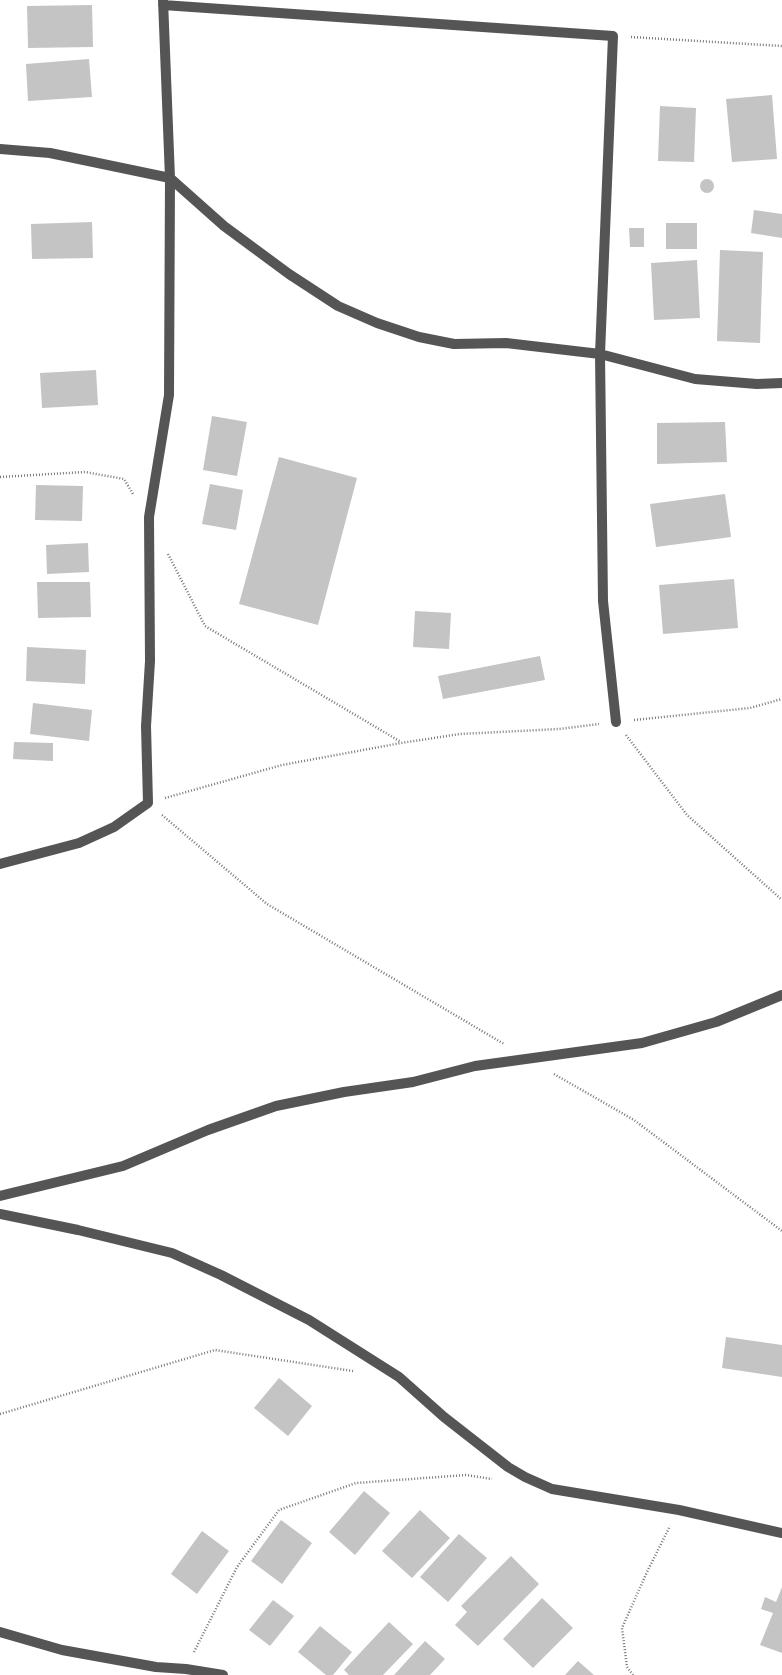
<!DOCTYPE html>
<html>
<head>
<meta charset="utf-8">
<style>
  body { margin:0 }
  canvas { display:block; background:#fff }
</style>
</head>
<body>
<canvas width="782" height="1675"></canvas>
<script>
const ctx = document.querySelector('canvas').getContext('2d');
ctx.lineJoin = 'round';
function fill(path, color) { ctx.fillStyle = color; ctx.fill(path, 'evenodd'); }
function stroke(path, color, width, dash) { ctx.strokeStyle = color; ctx.lineWidth = width; ctx.lineCap = dash ? 'butt' : 'round'; ctx.setLineDash(dash || []); ctx.stroke(path); }
fill(new Path2D(`
  M92,5l1,42 -65,1 -1,-42z
  M89,59l3,38 -64,4 -2,-37z
  M772,95l5,64 -45,3 -6,-63z
  M660,106l36,2 -2,54 -36,-1z
  M700 186a7 7 0 1 1 14 0a7 7 0 1 1-14 0Z
  M754,210l28,4v24l-31,-5z
  M92,222l1,36 -61,1 -1,-35z
  M666,223h31v26h-31z
  M629,228h15v19h-14z
  M720,250l43,2 -3,91 -43,-2z
  M697,260l3,58 -46,2 -3,-57z
  M96,370l2,35 -56,3 -2,-35z
  M212,416l35,6 -10,54 -34,-6z
  M725,422l2,40 -70,2v-41z
  M279,457l78,21 -39,147 -79,-21z
  M210,484l33,6 -7,40 -34,-6z
  M36,485l47,1 -1,35 -47,-1z
  M725,494l6,43 -75,10 -6,-43z
  M88,543l1,29 -42,2 -1,-29z
  M734,579l4,49 -75,6 -4,-49z
  M37,582h53l1,35 -53,1z
  M415,611l36,2 -2,36 -36,-2z
  M27,647l59,3 -1,34 -59,-3z
  M540,656l5,24 -102,19 -5,-23z
  M33,703l59,7 -3,31 -59,-7z
  M14,742l39,1v18l-40,-2z
  M726,1337l56,8v32l-60,-9z
  M279,1378l33,28 -24,30 -34,-28z
  M364,1491l26,22 -35,42 -26,-23z
  M420,1510l30,28 -38,40 -30,-27z
  M281,1520l31,23 -30,41 -31,-23z
  M202,1531l27,20 -32,43 -26,-20z
  M459,1534l28,24 -39,44 -28,-25z
  M511,1556l28,28 -61,62 -23,-21 12,-13 -6,-6z
  M782,1587v66l-22,-8 13,-32 -12,-4 4,-12 11,5z
  M542,1598l31,30 -40,40 -30,-29z
  M273,1600l21,16 -24,30 -21,-16z
  M389,1622l24,22 -30,31h-34l-5,-5z
  M320,1626l32,26 -19,23h-7l-28,-23z
  M425,1641l20,18 -15,16h-36z
  M578,1661l16,14h-29z`), '#c4c4c4');
stroke(new Path2D(`
  M631,37l151,9
  M0,477l85,-5 39,7 9,15
  M168,554l37,72 196,116
  M634,720l116,-12 32,-9
  M626,735l61,80 95,85
  M165,798l117,-33 119,-22 59,-9 99,-5 40,-5
  M162,815l105,89 237,140
  M554,1074l80,46 148,111
  M0,1414l215,-64 138,21
  M194,1652l43,-85 42,-57 77,-27 110,-8 26,4
  M633,1675l-6,-8 -5,-39 25,-56 23,-46`), '#777', 2.5, [1, 2]);
stroke(new Path2D(`
  M163,5l450,31 -13,318 3,247 13,121
  M0,149l50,4 120,25 54,48 65,48 49,32 39,17 42,14 35,7 52,-1 94,11 95,25 62,5 25,-1
  M0,864l79,-21 35,-16 34,-24 -2,-77 4,-65 -1,-144 20,-122 1,-217 -7,-178
  M0,1196l123,-30 85,-36 68,-24 68,-14 69,-10 62,-16 167,-23 74,-21 66,-27
  M0,1214l78,16 94,23 49,22 88,45 90,57 45,40 64,50 17,10 27,12 127,21 103,23
  M0,1632l62,18 94,17 30,2 37,6`), '#555', 10);
</script>
</body>
</html>
